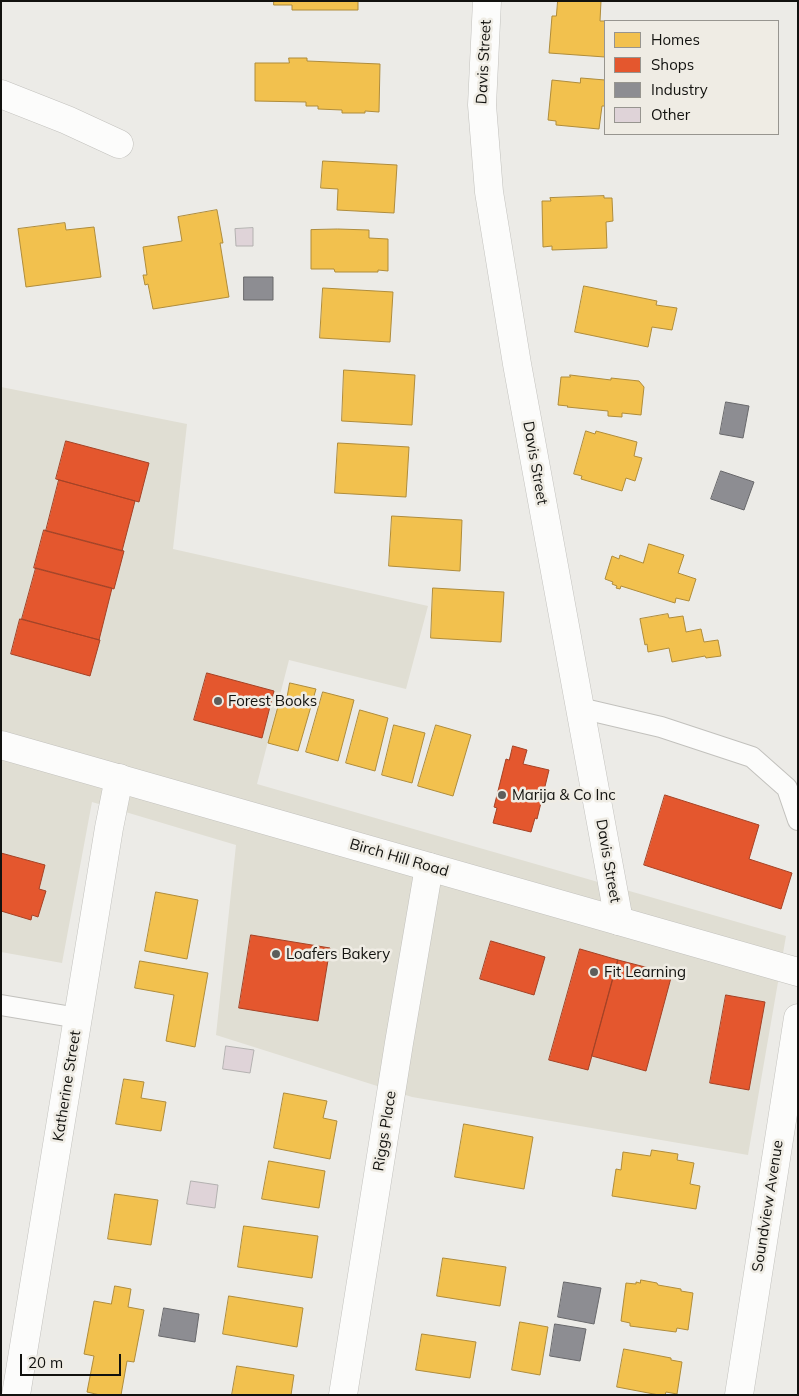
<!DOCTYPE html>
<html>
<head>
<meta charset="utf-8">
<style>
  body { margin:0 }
  #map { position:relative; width:799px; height:1396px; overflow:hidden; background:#ecebe7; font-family:Mulish,sans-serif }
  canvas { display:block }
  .frame { position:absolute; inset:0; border:2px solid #12120f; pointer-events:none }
  .legend { position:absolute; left:604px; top:20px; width:175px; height:115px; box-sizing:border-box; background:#efece4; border:1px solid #97958f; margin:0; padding:6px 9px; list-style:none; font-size:15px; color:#12120f }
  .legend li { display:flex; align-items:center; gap:10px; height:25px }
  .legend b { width:25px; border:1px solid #97958f }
  .scale { position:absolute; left:20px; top:1354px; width:101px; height:22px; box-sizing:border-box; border:2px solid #12120f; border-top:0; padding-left:6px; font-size:15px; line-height:18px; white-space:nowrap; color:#12120f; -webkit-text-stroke:4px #efece4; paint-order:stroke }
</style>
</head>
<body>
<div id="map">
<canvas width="799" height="1396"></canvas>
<div class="frame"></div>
<ul class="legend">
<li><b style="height:14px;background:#f2c14e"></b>Homes</li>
<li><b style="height:14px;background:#e4572e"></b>Shops</li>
<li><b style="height:14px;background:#8d8d92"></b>Industry</li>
<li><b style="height:14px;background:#dfd3d8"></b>Other</li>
</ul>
<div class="scale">20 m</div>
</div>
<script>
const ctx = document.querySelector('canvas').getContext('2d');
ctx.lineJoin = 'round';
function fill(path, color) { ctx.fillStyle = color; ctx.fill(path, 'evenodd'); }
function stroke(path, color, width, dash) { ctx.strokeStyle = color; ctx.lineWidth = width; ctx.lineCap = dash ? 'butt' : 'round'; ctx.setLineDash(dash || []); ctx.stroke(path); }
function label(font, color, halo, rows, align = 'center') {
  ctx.font = font + ' Mulish,sans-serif'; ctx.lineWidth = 5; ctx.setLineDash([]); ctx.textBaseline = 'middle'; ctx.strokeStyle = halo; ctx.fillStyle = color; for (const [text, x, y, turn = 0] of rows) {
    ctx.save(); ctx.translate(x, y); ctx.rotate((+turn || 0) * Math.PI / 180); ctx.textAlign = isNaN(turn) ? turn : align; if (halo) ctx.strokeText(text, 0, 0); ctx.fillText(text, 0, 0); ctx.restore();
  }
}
fill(new Path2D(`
  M1,387l186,37 -14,125 255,57 -22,83 -117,-29 -32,124 529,152 -38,219 -336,-58 -196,-62 20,-190 -144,-43 -30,161 -61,-11z`), '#e0ded3');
const homes = new Path2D(`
  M274,1h84v9h-66v-5h-18z
  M558,1h43l-1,20h5v36l-56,-4 3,-37h4z
  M289,58h18v3l73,3 -1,48 -14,-1v2h-23v-3l-24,-1v-3h-12v-4l-51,-1v-38h34z
  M581,78l24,2v26h-3l-3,23 -43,-4v-4l-8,-1 4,-40 28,3z
  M323,161l74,4 -3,48 -57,-3 1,-21 -17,-1z
  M604,196v2h8l1,23 -7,1 1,26 -55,2v-4l-9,1 -1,-46h9l-1,-3z
  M217,210l6,33h-3l9,54 -76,12 -5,-25 -3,1 -2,-10h4l-4,-28 39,-6 -4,-24z
  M65,223l1,7 28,-3 7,50 -75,10 -8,-58z
  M338,229l31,1v8l19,1v32l-10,-1v2h-43l-1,-3h-23v-39z
  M584,286l73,15 -1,4 21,3 -5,22 -20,-3 -4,20 -73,-15z
  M323,288l70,4 -3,50 -70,-4z
  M344,370l71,5 -3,50 -70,-4z
  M570,375l41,5v-2l28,3 5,6 -3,28 -19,-2v4l-14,-1v-5l-41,-4 1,-1 -10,-1 3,-28h9z
  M586,431l9,3 1,-3 41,11 -3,14 8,2 -7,23 -9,-3 -4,13 -41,-12 1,-3 -8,-2z
  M338,443l71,4 -3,50 -71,-4z
  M392,516l70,4 -2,51 -71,-5z
  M649,544l35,11 -6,18 18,6 -7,22 -13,-3 -1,5 -54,-17 -1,3 -4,-1 1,-2 -5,-2 1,-2 -8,-3 7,-23 7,3 1,-4 23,8z
  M433,588l71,4 -3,50 -70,-4z
  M668,614l1,4 14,-2 3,16 15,-3 3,13 14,-2 3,16 -15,2 -1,-2 -33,6 -3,-14 -21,4 -1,-8 -2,1 -5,-26z
  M290,683l26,6 -18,62 -30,-8 12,-44 6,2z
  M323,692l31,8 -16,61 -32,-9z
  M360,710l28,8 -13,53 -29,-8z
  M394,725l31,8 -13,50 -30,-8z
  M436,725l35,10 -18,61 -35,-10z
  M156,892l42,8 -11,59 -42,-8z
  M140,961l68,12 -13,74 -29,-6 8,-46 -39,-7z
  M124,1079l20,3 -3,16 25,4 -5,29 -45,-7z
  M284,1093l43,8 -4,17 14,3 -7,38 -56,-11z
  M464,1124l69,13 -9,52 -69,-12z
  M652,1150l26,4 -1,6 17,3 -4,21 10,2 -4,23 -84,-13 4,-27 5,1 2,-18 27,4z
  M269,1161l56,10 -6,37 -57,-9z
  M115,1194l43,6 -7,45 -43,-6z
  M244,1226l74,10 -6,42 -74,-11z
  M443,1258l63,9 -6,39 -63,-10z
  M641,1280l16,3 1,2 23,4v2l12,2 -5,37 -11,-2 -1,4 -46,-6v-3l-9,-2 5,-38 10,1v-2l4,1z
  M115,1286l16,3 -3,18 16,3 -10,52 -7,-1 -6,34h-21l-13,-3 7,-36 -10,-2 10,-53 17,3z
  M229,1296l74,12 -6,39 -74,-13z
  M520,1322l28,5 -8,48 -28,-5z
  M422,1334l54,8 -6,36 -54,-8z
  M624,1349l47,9v2l11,2 -5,32 -11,-2 -1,3h-6l-42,-8z
  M237,1366l57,9 -3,20h-59z`);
fill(homes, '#f2c14e');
stroke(homes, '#af8c3b', 1);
const shops = new Path2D(`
  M66,441l83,22 -10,39 -83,-23z
  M59,480l76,21 -13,50 -76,-20z
  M44,530l80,21 -10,38 -80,-21z
  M36,568l76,20 -13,52 -77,-21z
  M20,619l80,21 -10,36 -79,-22z
  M207,673l67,18 -12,47 -68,-18z
  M513,746l14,4 -4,14 26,6 -12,49 -2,-1 -4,14 -38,-9 4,-15 -3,-1 12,-48 3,1z
  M665,795l94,30 -10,34 43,14 -11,36 -137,-44z
  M1,853l44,12 -6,24 7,2 -8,26 -6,-2 -1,5 -30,-9z
  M251,935l79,13 -12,73 -79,-13z
  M491,941l54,16 -11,38 -54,-16z
  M580,949l38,11 -30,110 -39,-10z
  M618,960l54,14 -26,97 -54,-15z
  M726,995l39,7 -16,88 -39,-7z`);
fill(shops, '#e4572e');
stroke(shops, '#a54225', 1);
const industry = new Path2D(`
  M244,277h29v23h-29z
  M726,402l23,4 -6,32 -23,-4z
  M721,471l33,11 -10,28 -33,-11z
  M564,1282l37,6 -7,36 -36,-7z
  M164,1308l35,6 -4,28 -36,-6z
  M555,1324l31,5 -6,32 -30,-5z`);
fill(industry, '#8d8d92');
stroke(industry, '#68686b', 1);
const building = new Path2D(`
  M253,228v18h-17l-1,-17z
  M226,1046l28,4 -4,23 -27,-4z
  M191,1181l27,4 -3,23 -28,-4z`);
fill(building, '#dfd3d8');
stroke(building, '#b3b1b0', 1);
const lane = new Path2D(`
  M580,708l81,19 91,30 35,31 11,32
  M1,1005l77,13`);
const street = new Path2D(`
  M487,1l-5,104 7,87 28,172 102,557
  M1,94l66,26 52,24
  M16,1395l93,-567 10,-50
  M343,1395l56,-352 30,-176
  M739,1395l59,-377`);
const secondary = new Path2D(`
  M1,745l797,227`);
stroke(lane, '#c2c1bd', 22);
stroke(street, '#c2c1bd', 29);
stroke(secondary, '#c2c1bd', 29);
stroke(lane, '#fcfcfb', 20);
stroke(street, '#fcfcfb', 28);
stroke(secondary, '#fcfcfb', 28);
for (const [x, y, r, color] of [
  [218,701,5,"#5e5e5b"],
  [502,795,5,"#5e5e5b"],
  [276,954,5,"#5e5e5b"],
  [594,972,5,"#5e5e5b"]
]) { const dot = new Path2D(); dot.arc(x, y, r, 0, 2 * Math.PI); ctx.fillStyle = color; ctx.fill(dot); stroke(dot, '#efece4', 2); }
label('15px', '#12120f', '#efece4', [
  ["Davis Street",484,62,-87],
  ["Davis Street",535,463,80],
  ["Birch Hill Road",399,858,16],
  ["Davis Street",608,861,80],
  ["Katherine Street",67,1086,-81],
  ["Riggs Place",385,1131,-81],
  ["Soundview Avenue",768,1206,-81]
]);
label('15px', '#12120f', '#efece4', [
  ["Forest Books",228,701],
  ["Marija & Co Inc",512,795],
  ["Loafers Bakery",286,954],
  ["Fit Learning",604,972]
], 'left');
</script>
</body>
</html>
